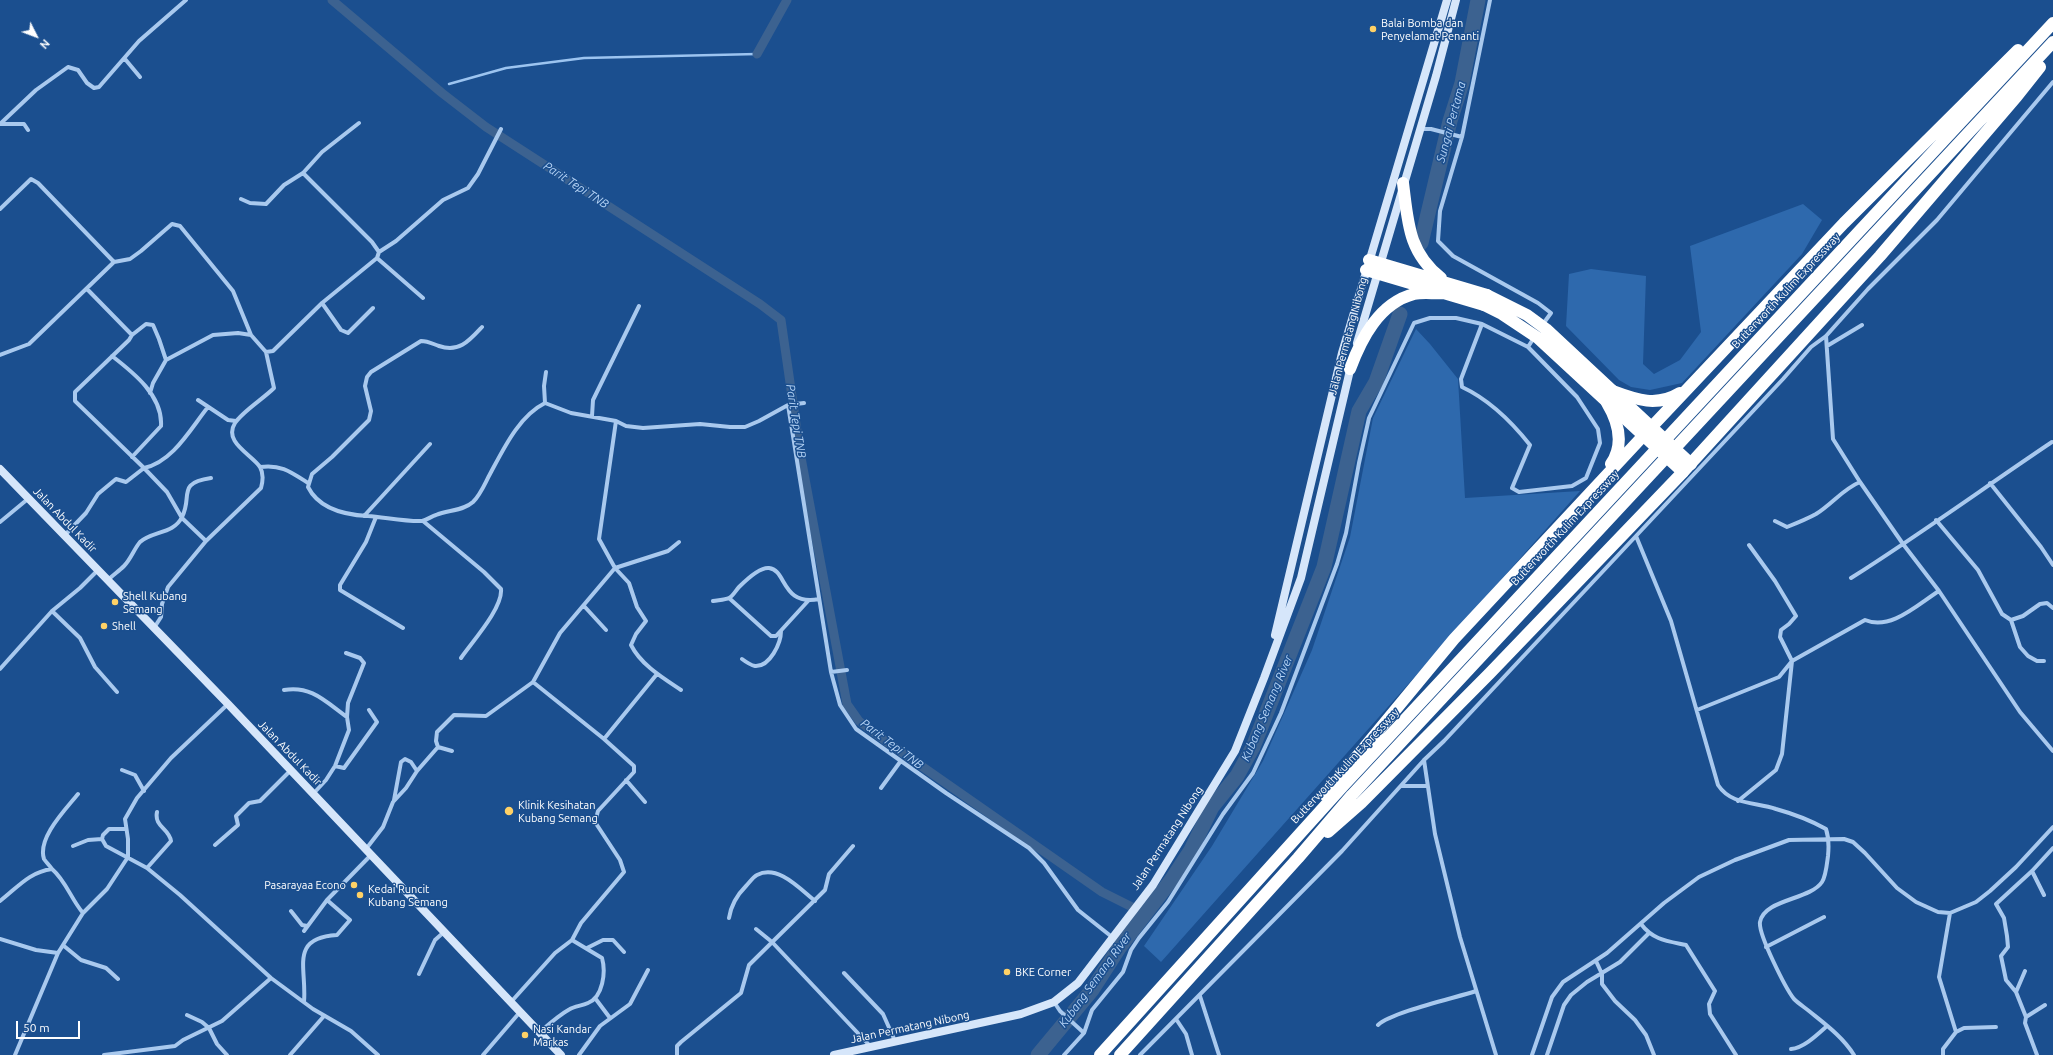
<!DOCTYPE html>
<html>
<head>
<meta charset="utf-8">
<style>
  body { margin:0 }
  #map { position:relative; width:2053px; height:1055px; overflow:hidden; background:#1b4f8f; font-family:Ubuntu,sans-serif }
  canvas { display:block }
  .north { position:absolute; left:16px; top:16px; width:40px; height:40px; -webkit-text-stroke:3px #1b4f8f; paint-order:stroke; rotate:132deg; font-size:11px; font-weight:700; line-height:16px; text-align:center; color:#fff }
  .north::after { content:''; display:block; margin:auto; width:14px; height:18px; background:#fff; clip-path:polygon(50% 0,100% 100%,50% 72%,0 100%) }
  .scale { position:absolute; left:16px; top:1021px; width:64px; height:18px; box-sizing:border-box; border:2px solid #fff; border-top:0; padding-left:5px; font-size:12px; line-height:14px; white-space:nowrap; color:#fff; -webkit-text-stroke:3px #1b4f8f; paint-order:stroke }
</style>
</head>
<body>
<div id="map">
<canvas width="2053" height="1055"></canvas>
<div class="north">N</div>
<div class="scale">50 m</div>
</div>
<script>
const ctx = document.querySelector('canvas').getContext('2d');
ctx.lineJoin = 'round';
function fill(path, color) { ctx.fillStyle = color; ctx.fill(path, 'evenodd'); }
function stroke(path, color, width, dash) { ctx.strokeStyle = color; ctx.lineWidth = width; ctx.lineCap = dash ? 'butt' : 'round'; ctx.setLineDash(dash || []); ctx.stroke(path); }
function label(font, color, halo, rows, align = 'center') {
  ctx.font = font + ' Ubuntu,sans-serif'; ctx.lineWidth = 3; ctx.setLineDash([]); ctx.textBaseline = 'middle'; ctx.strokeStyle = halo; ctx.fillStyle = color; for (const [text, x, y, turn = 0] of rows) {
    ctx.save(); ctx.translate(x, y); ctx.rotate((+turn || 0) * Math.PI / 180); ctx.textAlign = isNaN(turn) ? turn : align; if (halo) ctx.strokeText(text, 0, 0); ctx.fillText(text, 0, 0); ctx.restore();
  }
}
fill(new Path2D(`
  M1803,204l19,16 -20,34 -120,129 -32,7 -19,-3 -12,-7 -53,-54 3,-52 22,-5 55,7 -3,88 11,10 26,-14 21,-28 -11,-86z
  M1416,329l14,15 28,35 7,119 115,-7 -419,471 -17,-16 68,-100 51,-85 49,-111 38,-113 23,-119z`), '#2e69ad');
stroke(new Path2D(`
  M449,84l57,-16 78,-10 173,-4`), '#9cc4f0', 2.5);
stroke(new Path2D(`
  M332,0l110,93 44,34 274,177 21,16 19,132 47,252 12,17 28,21 215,150 44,22
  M757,54l30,-54`), '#3c6290', 9);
stroke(new Path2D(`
  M1421,243l29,-122 12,-38 16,-83
  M1038,1055l54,-65 27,-42 53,-69 19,-29 21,-43 25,-31 16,-29 71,-180 35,-156 17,-29 24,-68`), '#3c6290', 15);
stroke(new Path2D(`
  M1490,0l-28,137 -22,74 -2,30 15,15 85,47 13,10 -8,11
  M125,59l15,18
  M0,124l36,-34 32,-23 10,3 9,13 7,5 5,-1 40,-46 47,-41
  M0,124h24l4,6
  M1420,129h11l31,8
  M303,173l69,69 7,10
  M241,199l9,4 16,1 18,-19 19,-12 19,-21 37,-29
  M0,209l31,-30 7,4 76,79
  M377,258l46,40
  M87,289l45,46
  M322,303l19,27 7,3 25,-25
  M482,327c-13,14 -23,26 -43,19 -6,-2 -11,-5 -18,-5l-50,31 -4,5 -2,9 6,25 -2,9 -37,37 -20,17 -4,13c11,22 38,28 60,29 15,1 40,6 54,5 5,-1 10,-5 14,-6 12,-5 27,-4 37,-13 8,-8 12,-19 17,-28 14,-26 29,-58 55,-71l26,10 45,8 10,5 17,2 57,-4 30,3h15l14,-6 29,-16 16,-2
  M1826,336l7,103 27,43 43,62 36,47 81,121 33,39
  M1827,346l35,-21
  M1528,347l7,-11
  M266,352l7,-1 49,-48 55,-45 2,-6 17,-11 47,-41 25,-12 10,-14 23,-45
  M0,355l29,-11 85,-82 16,-3 11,-8 31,-27 8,2 53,65 18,44 15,17 8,36c-11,11 -31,23 -39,35 -12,19 16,31 25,44 4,7 3,14 1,21l-55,53 -38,46 -6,17 -1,13 -7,11
  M112,356c22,17 51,40 49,70l-29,31
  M166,360l47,-25 25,-2 13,2
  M150,393l3,-10 13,-23 -7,-21 -6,-14 -7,-1 -14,11 -3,5 -54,52v9l69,67c29,-6 47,-40 64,-61
  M198,400l30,20 8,1
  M545,403l-1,-17 2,-14
  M788,405l43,267 9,33 16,24 90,64 83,55 15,15 34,47 34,27
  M592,416l1,-16 46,-94
  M616,421l-17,118 16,29 14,15 8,24 9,14 -10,13 -5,11c10,20 32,33 50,45
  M260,467c21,-3 31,5 48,16
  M1990,483l51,64 12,18
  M364,516l66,-72
  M376,517l-10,25 -26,43v5l63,38
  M1936,520l42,50 24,44 9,6 9,27 8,9 9,5h7
  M423,521l61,51 17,17c2,19 -29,53 -40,69
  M1775,521l12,6c10,-4 20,-8 29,-13 16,-10 27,-25 44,-32
  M0,522l29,-24
  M65,535l21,-22 12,-19 18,-15 10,3 18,-14 23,24 15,26 24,23
  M1636,536l35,85 47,164c13,20 37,17 58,24 18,5 34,11 50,20 3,9 3,17 2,27 -1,7 -2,20 -6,26 -12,18 -58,17 -62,40 -2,12 26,67 34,77 4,4 10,8 15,12 16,13 34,26 45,44
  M1851,578c68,-43 134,-91 201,-136
  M108,580c5,-5 11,-9 16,-14 7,-7 10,-17 16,-24 12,-11 34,-8 42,-25 11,-21 -6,-34 29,-39
  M729,598l42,38h5l32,-35
  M713,601c5,-1 12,-1 16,-3 4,-2 7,-8 10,-11 6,-6 21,-20 30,-19 18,2 12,38 50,31
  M584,606l22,24
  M52,611l28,27 15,29 22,25
  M2011,620l12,-4 17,-12 7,-1 6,5
  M346,653l14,5 4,5 -16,40 -1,14
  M742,659c4,3 8,6 13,7 15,1 26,-23 26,-35
  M0,669l52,-58 28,-23 18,-18
  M831,672l16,-2
  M284,690c27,-5 42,12 63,27l2,13 -14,36 -9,14 -13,14
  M1697,710l82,-33 13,-16 73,-41c26,11 53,-16 74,-29
  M604,739l53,-65
  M452,751l-14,-4 -2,-6 1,-9 17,-17 32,1 47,-34 27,-49 55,-65 53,-17 11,-9
  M1424,760l11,74 25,103 36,118
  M335,766l9,2 33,-46 -8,-12
  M122,770l13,5 9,16
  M626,780l19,22
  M1401,786h26
  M881,788l19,-26
  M394,800l7,-38 4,-3 6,3 6,9
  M1738,801l38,-31 6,-16 10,-93 -12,-24 1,-7 8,-6 7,-8 -21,-35 -26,-36
  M102,839l4,7 41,22 33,27 91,83 42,31 38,22 27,24
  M102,839l1,-4 6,-6h17
  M215,845l23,-20 -2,-9 13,-13 11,-2 31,-31
  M73,846l15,-6 14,-1
  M366,849l17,-22 10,-25 13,-14 11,-17 21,-24
  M147,868l24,-27c-2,-13 -17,-14 -14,-29
  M52,869c-2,-3 -6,-7 -8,-10 -7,-21 22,-50 34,-65
  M2032,871l12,24
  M0,901c17,-13 29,-29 52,-32 14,12 19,30 31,44
  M291,911l11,14 5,1
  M729,918c2,-13 8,-23 17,-32 3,-3 7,-9 11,-11 21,-11 43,14 58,26
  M1641,924c12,16 26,17 45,21l29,46 -6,13 1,10 26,41
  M756,929l16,13 99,105
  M304,931l23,-31 44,-45
  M0,939l36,11 22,3
  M64,946l17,14 25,8 12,11
  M1766,947l58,-30
  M587,948l16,-8h10l11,12
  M1596,961l6,13v10l13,17 20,19 11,15 8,20
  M844,973l39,41 12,27
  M419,974l16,-34 9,-8
  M2016,992l9,-21
  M1200,996l19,59
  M595,998l15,20
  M304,1002c3,-34 -15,-64 33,-67l13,-15 -23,-20
  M511,1002l44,-49 17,-13 9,-17 43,-51 -4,-12 -25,-38 3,-11 36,-39v-6l-30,-27 -71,-57
  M1054,1002l6,9 24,22
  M187,1015l15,7 7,6 8,16 10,11
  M2026,1017l19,-12
  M1176,1019l10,15 6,21
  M1378,1025c14,-13 77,-27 98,-34
  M540,1032c9,-8 19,-17 30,-23 5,-3 12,-3 18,-6 15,-6 18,-31 14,-45l-30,-18
  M1956,1032l8,-4 32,-1
  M1791,1049c13,-1 27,-15 36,-23
  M15,1055l43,-102 25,-40 24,-24 21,-32v-18l-3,-20 12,-21 34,-40 57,-54
  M104,1055l71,-9 8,-6 39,-19 49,-43
  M290,1055l34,-39
  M483,1055l37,-43
  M579,1055l21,-29 30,-22 18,-34
  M677,1055v-9l4,-4 60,-49 8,-28 76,-75 4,-16 24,-28
  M1064,1055l20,-22 8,-23 31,-38 8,-22 8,-12 29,-36 55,-88 30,-41 28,-60 56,-149 9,-31 13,-70 10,-45 45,-95 16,-5h26l26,6 46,23 49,50 21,32 2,14 -14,35 -14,8 -53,6 -7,-4 18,-43c-19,-24 -40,-45 -68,-58l-1,-8 21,-55
  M1140,1055l202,-204 82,-91 20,-19 339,-362 28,-32 15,-11 42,-47 69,-69 116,-138
  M1532,1055l20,-58 11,-15 44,-29 57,-50 35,-26 36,-17 54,-20 55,-1 9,3 12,11 32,35 19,14 22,10 12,1 26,-11 14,-11 26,-24 37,-40
  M1547,1055l17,-50 7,-10 16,-13 33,-20 28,-28
  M1943,1055v-6l13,-17 -17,-55 11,-64
  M2037,1055l-12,-32 1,-6 -10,-25 -10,-12 -5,-24 7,-9 -1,-11 -3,-18 -8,-14 36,-33 21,-23`), '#a9c9ee', 4);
stroke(new Path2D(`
  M1357,343l79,-267 20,-76
  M0,469l228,235 333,351
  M1275,635l67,-282 105,-353
  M834,1055l187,-41 33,-12 24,-19 75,-98 82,-134 29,-73 37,-100 50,-212`), '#d6e6fa', 8);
stroke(new Path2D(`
  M1403,183c5,39 5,69 38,95
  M1369,260l118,35
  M1366,270l118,35
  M1350,369c11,-30 29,-66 64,-75 9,-2 21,0 31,-1
  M1613,391c24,9 44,16 67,2
  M1607,403c12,20 17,42 4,61
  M1325,795l129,-156 190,-204 200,-212 174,-173
  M1328,832l33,-29 129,-130 193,-201 197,-216 137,-160 23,-29
  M1100,1055l243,-269 710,-763
  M1120,1055l178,-197 54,-63 701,-753`), '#fff', 12);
stroke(new Path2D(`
  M1487,295l40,20 19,14 145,135
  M1484,305l18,9 36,24 145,134`), '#fff', 12);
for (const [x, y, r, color] of [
  [1373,29,4,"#ffd166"],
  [115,602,4,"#ffd166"],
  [104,626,4,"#ffd166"],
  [509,811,5,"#ffd166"],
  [354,885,4,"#ffd166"],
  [360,895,4,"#ffd166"],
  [1007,972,4,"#ffd166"],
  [525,1035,4,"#ffd166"]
]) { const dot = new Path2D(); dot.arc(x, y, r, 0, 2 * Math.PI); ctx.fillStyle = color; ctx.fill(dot); stroke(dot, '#1b4f8f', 1.5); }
label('11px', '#fff', '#1b4f8f', [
  ["Balai Bomba dan",1381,23],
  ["Penyelamat Penanti",1381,36],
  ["Shell Kubang",123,596],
  ["Semang",123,609],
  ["Shell",112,626],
  ["Klinik Kesihatan",518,805],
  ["Kubang Semang",518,818],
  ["Pasarayaa Econo",346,885,"right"],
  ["Kedai Runcit",368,889],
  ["Kubang Semang",368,902],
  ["BKE Corner",1015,972],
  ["Nasi Kandar",533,1029],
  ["Markas",533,1042]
], 'left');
label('11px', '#fff', '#1b4f8f', [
  ["Butterworth Kulim Expressway",1786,291,-47],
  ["Jalan Permatang Nibong",1348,336,-75],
  ["Jalan Abdul Kadir",65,520,46],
  ["Butterworth Kulim Expressway",1565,528,-47],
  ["Jalan Abdul Kadir",290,753,46],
  ["Butterworth Kulim Expressway",1345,766,-47],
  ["Jalan Permatang Nibong",1167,838,-57],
  ["Jalan Permatang Nibong",910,1027,-12]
]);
label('italic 12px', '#b5d3f5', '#1b4f8f', [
  ["Sungai Pertama",1451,122,-75],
  ["Parit Tepi TNB",576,185,33],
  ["Parit Tepi TNB",796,421,81],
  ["Kubang Semang River",1267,708,-67],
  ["Parit Tepi TNB",892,744,37],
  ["Kubang Semang River",1095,980,-54]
]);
</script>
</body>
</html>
